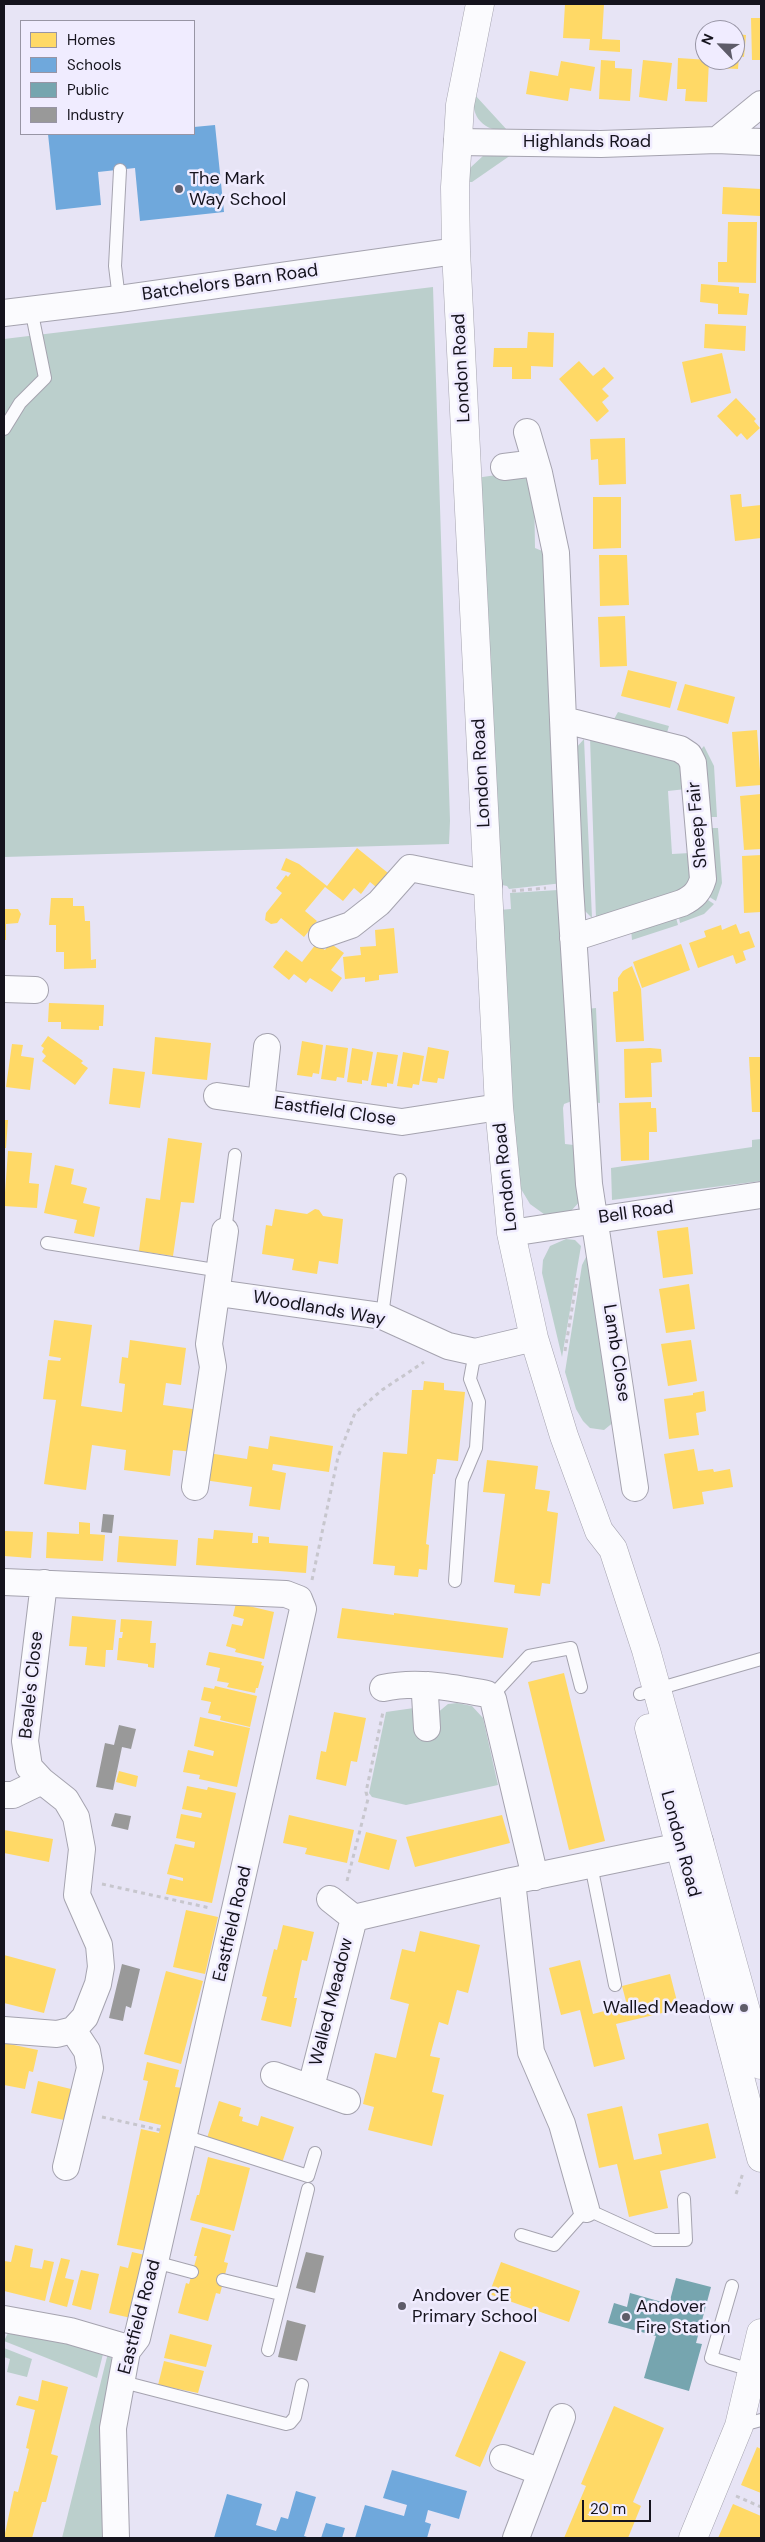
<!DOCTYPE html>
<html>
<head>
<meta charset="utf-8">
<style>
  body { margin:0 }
  #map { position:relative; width:765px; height:2542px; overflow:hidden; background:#e7e4f5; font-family:"DM Sans",sans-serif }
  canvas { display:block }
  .frame { position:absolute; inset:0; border:5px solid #15131d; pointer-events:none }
  .legend { position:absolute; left:20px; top:20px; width:175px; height:115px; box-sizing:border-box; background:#f0ecff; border:1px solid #9895a5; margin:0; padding:6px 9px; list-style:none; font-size:15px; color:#15131d }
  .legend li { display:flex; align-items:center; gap:10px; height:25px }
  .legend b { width:25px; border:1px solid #9895a5 }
  .north { position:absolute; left:695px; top:20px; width:50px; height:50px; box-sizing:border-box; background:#f0ecff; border:1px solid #9895a5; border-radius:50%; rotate:294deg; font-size:14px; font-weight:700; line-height:20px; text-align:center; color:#15131d }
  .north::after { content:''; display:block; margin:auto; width:18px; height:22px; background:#5e5c69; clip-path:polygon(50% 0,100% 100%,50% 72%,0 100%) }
  .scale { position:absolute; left:582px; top:2500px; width:69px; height:22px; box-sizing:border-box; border:2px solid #15131d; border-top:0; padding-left:6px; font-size:15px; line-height:18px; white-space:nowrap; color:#15131d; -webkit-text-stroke:4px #f0ecff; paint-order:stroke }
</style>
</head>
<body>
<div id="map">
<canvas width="765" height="2542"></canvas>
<div class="frame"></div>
<ul class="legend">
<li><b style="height:14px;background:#ffd966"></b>Homes</li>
<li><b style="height:14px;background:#6fa8dc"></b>Schools</li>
<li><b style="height:14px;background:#76a5af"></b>Public</li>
<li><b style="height:14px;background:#999"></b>Industry</li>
</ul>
<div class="north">N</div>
<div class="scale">20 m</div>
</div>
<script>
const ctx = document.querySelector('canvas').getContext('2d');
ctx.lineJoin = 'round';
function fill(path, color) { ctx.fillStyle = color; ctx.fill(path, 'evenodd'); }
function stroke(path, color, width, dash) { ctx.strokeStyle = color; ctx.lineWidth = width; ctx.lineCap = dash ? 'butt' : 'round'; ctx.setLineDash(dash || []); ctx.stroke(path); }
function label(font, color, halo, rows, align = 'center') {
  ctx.font = font + ' "DM Sans",sans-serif'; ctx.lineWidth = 5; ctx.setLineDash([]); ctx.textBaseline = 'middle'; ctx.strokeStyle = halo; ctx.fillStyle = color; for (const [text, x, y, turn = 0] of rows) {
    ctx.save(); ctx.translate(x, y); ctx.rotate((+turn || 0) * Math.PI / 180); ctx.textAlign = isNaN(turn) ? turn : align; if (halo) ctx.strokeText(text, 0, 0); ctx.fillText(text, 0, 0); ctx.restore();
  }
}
fill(new Path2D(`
  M475,95l33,36c-22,1 -39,-13 -33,-36z
  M484,155h27l-39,27h-6l4,-14z
  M433,287l17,534 -1,23 -445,13v-518z
  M503,474h24l7,11 1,63 12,5 16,330 -54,6 -2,-3 -10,-2 -21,-406z
  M618,712l51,14 -3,10 -53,-15z
  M590,737l85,21 10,11 1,20 -18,2 4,63 18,-1 1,24 -5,12 -90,30z
  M584,739l8,179 -8,-8 -8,-162z
  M704,746l10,20 3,51h-11l-9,-63z
  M707,828h11l4,55 -6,18 -10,-6z
  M558,890l14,211 -8,3 -1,4 2,36 9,1 8,54 -11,12 -23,6 -18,-13 -9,-15 -11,-105 -11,-174 12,-1 -1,-16z
  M705,898l9,6 -10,10 -24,9 -2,-10z
  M675,914l3,11 -46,15 -1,-11z
  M596,1008l4,95 -7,-1 -7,-93z
  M761,1139v42l-149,19 -1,-32 141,-21v-7z
  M566,1239l9,1 6,6 -19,111 -20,-84 1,-13 7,-14z
  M587,1255l28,166 -11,9 -14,-2 -7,-7 -7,-12 -11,-37 17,-107z
  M457,1703l15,3 11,12 15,67 -92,20 -34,-8 -3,-4 17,-81 28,-4 22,6 12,-10z
  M8,2333l96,17 -7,28 -93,-37z
  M4,2348l28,11 -5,18 -20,-5 3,-13 -6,-2z
  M108,2353l5,8 -3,177h-48z`), '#bbcfcc');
fill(new Path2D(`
  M565,4h39l-2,35 18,1v12l-31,-2 1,-11 -27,-1z
  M751,18h10v42h-9z
  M735,34l11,1 -2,22 -5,-1 -1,13 -19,-1 1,-8h15z
  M678,58l31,2 -2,42 -22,-1 1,-12h-9z
  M601,60l14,1v7l17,1 -2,32 -31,-2z
  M643,60l29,3 -5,38 -28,-4z
  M561,61l34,6 -4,24 -21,-3 -2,13 -42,-7 4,-23 28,5z
  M723,187l38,2 -1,27 -38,-2z
  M728,222h29l-1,61 -38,-1v-20h9z
  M701,284l38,3v6l10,1 -2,21 -29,-1v-10l-18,-2z
  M705,324l41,2 -1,25 -41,-3z
  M528,332l26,1 -1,34 -22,-1v13h-19v-12h-19l1,-19h33z
  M722,353l9,40 -40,10 -9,-41z
  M579,361l14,15 11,-9 10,11 -12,11 7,7 -7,6 7,9 -12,11 -38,-43z
  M736,398l20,21 -2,2 6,7 -13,12 -6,-7 -4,4 -20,-21z
  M625,438l1,46 -27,1 -1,-26 -7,1 -1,-21z
  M741,494l1,13 19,-2v33l-26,3 -5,-46z
  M593,497h28v51l-28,1z
  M599,555h28l2,50 -29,1z
  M625,616l2,50 -27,1 -2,-50z
  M628,670l49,12 -7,26 -49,-12z
  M685,684l50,13 -7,27 -51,-14z
  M757,730l4,55 -25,2 -4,-55z
  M761,794v55l-17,1 -4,-54z
  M357,848l36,29 -12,14 -11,-9 -9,12 -7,-6 -11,13 -18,-14 -20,24 12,10 -13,16 -23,-19 -4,5 -6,1 -6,-4 1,-7 16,-20 -6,-5 10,-13 2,2 3,-4 -10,-3 5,-12 13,6 28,22z
  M761,855v57l-17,1 -2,-57z
  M51,898h22v8h11l1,15h5l1,39 5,-1v9l-32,1v-17h-8v-27h-7z
  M4,909h14l3,5 -3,9 -12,1v16h-2z
  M736,924l4,10 9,-3 6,16 -12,4 3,9 -10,4 -3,-9 -35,13 -9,-25 17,-6 -2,-6 17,-6 1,5z
  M394,928l4,45 -19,2v5l-14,2v-5l-20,2 -2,-22 18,-2 -1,-8 16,-1 -1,-16z
  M330,943l14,10 -13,17 11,8 -10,14 -22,-14 -4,5 -12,-9 -5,6 -16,-13 13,-17 16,12 14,-18 9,6z
  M681,944l9,26 -48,18 -9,-26z
  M632,966l9,23 3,52 -28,1 -3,-50 5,-1v-13l5,-7z
  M49,1003l55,2 -1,21h-4v4l-38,-1v-7h-13z
  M48,1036l35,25 -2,2 7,5 -13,17 -33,-24 4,-5 -4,-4 2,-4 -3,-2z
  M155,1037l56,6 -4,37 -55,-6z
  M302,1041l21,4 -4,29 -6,-1 -1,4 -15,-2z
  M12,1044l11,1 -2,11 13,2 -4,32 -24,-3z
  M326,1045l22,3 -4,30 -7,-1 -1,4 -15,-2z
  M428,1047l21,4 -5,28 -6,-1 -1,5 -15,-2z
  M352,1048l21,4 -5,29 -6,-1v4l-15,-2z
  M650,1048l11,1 1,13 -11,1 1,34 -27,1 -1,-49z
  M377,1052l21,3 -5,29 -6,-1v4l-16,-2z
  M403,1052l21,4 -5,29 -6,-1 -1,4 -15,-2z
  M749,1057h12v55h-9z
  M113,1068l32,4 -5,36 -31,-4z
  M651,1102v6h5l1,24h-8v28l-28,1 -2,-58z
  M4,1120h4l-2,28h-2z
  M168,1138l34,5 -8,60 -13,-1 -8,54 -34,-5 7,-53 14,2z
  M8,1151l24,2 -3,30 10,1 -2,24 -33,-2z
  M55,1165l19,4 -3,15 16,4 -4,15 17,4 -6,30 -20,-4 3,-13 -33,-7z
  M275,1209l32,5 8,-5 4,1 4,6 20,3 -5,45 -19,-3 -2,13 -25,-4 2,-11 -32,-5 4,-29 6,1z
  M688,1227l5,47 -30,4 -6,-47z
  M689,1284l6,45 -29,4 -7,-44z
  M54,1320l38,5 -11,81 41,6 3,-28 -6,-1 3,-26 6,1 2,-18 56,8 -5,37 -15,-2 -3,22 37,5 -6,42 -21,-2 -3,26 -46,-6 2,-20 -34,-5 -6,45 -42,-6 12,-84 -13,-1 5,-39 12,1 1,-3 -12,-2z
  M691,1340l6,41 -29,5 -7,-42z
  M424,1381l20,2v7l21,2 -7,69 -21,-2 -2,15h-2l-7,70 3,1 -2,25 -8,-1 -1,8 -24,-2 1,-9 -22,-2 10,-112 24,2 5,-64h11z
  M704,1391l2,20 -10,2 3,22 -30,4 -5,-40 29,-4v-2z
  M270,1436l63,10 -4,26 -56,-8 -1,6 14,3 -6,37 -31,-4 3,-19 -48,-7 4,-27 39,6 2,-13 19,3z
  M694,1449l4,22 15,-2 1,3 16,-3 3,18 -31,5 2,12 -31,5 -9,-55z
  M487,1460l51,6 -3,23 15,2 -3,20 11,2 -8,71 -8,-1 -2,13 -26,-3 1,-8 -21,-3 11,-88 -22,-2z
  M4,1519l1,12 28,1 -2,26 -27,-2z
  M79,1522l11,1v11l15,1 -2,26 -57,-3 1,-26 32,2z
  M214,1530l39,3 -1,10h6v-7l11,1v6l39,3 -2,27 -110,-8 2,-27 15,1z
  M119,1536l59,4 -2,26 -59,-4z
  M236,1603l38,9 -10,47 -29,-7 1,-3 -10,-3 6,-22 10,2 2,-7 -11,-3z
  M342,1608l52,7v-2l114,15 -5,30 -166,-20z
  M72,1616l44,4 -3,30h-7l-1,17 -20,-2 2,-18 -18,-1z
  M121,1619l31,2 -2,22h6l-2,25 -6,-1v-3l-31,-4 2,-22h3l1,-6h-3z
  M209,1652l53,10 -1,3 3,1 -6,22h-2l-1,5 -28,-6 2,-4 -12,-2 3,-13 -14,-3z
  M564,1673l41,168 -36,9 -41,-168z
  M215,1686l42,10 -7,31 -30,-7 1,-4 -13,-3 3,-11 -10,-2 3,-13 10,2z
  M334,1712l32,6 -9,44 -6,-1 -5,25 -30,-7 5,-28 5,1z
  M200,1717l50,11 -13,59 -38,-8 1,-4 -17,-3 5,-22 25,6 1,-5 -20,-5z
  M119,1771l19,5 -2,11 -20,-5z
  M187,1786l20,4 1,-3 28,6 -24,110 -46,-9 4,-16 13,3v-3l-16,-4 8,-30 19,4 1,-6 -19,-4 5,-24 20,4 1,-5 -20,-4z
  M289,1815l65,15 -7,33 -42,-9 2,-6 -24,-5z
  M502,1815l8,28 -95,24 -9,-30z
  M4,1830l49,9 -4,23 -45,-9z
  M366,1832l31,8 -8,30 -31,-8z
  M186,1910l32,7 -13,57 -32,-7z
  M283,1925l31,7 -7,29 -5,-1 -8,38h3l-6,29 -30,-7 6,-23 -5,-1 12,-47 3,1z
  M420,1931l60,14 -12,48 -11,-3 -9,35 -9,-3 -9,34 10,2 -8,34 12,3 -12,51 -64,-16 6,-23 -11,-3 12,-51 21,5 13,-54 -19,-5 12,-50 13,3z
  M4,1955l52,14 -12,44 -40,-10z
  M580,1960l13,54 34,-9 -5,-19 48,-12 9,35 -63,15 9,35 -31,8 -14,-57 -19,5 -12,-47z
  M166,1971l37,10 -22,83 -37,-10z
  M4,2043l34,7 -5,22 -4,-1 -4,18 -21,-4z
  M147,2062l32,8 -4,17 8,1 -36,163 -30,-6 24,-116 18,4 2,-8 -22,-5 9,-39 -5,-1z
  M38,2081l33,8 -7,31 -33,-7z
  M219,2101l22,7 -2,8 4,1 -1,4 16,5 3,-10 33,11 -12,36 -75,-25z
  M622,2106l12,54 28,-6 -4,-20 50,-11 8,35 -56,13 8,37 -39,9 -12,-53 -18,4 -12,-54z
  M208,2157l42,11 -16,63 -44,-11 7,-25h2z
  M202,2227l29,8 -7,27 4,1 -8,31 -4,-1 -8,28 -30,-8 8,-30 3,1 8,-28h-3z
  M15,2245l18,4 -3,18 12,2 2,-9 10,2 -9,39 -41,-10v-30l7,1z
  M132,2252l13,3 -14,63 -22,-5 11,-47 8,2z
  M61,2258l9,2 -5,18 9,2 -7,27 -18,-5z
  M501,2262l79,29 -11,31 -80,-28z
  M81,2270l18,4 -8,36 -19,-5z
  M170,2334l42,11 -6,22 -42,-9z
  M500,2351l26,11 -46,105 -25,-11z
  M164,2361l40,10 -6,22 -40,-8z
  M42,2380l26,7 -17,67 7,2 -12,46h-4l-10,36h-28l10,-47 4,1 11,-43 -3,-1 9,-38 -19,-5 3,-9 19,5z
  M614,2406l50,22 -31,74 8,4 -13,32h-64l22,-52 -5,-2z
  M757,2447l4,2v44l-20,-8z
  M733,2504l28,12 -1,22h-42z`), '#ffd966');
fill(new Path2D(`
  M215,125l9,87 -84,9 -5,-53 -37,4 3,33 -45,5 -8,-76h146v-7z
  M392,2470l75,21 -8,28 -31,-9 -3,12 6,2 -4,14h-72l10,-33 39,11 3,-11 -24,-7z
  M296,2491l20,6 -12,39 6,2h-96l13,-44 35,10 -6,21 20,6 5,-14 7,2z
  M326,2523l19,5 -3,10h-21z`), '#6fa8dc');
fill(new Path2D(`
  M676,2278l35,9 -15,56 6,1 -13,47 -45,-13 12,-42 -48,-13 6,-20 13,4 3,-14 39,11z`), '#76a5af');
fill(new Path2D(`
  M103,1514l11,1 -2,18 -11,-1z
  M119,1725l17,4 -5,20 -9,-2 -9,43 -17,-3 9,-44 9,2z
  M115,1813l16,3 -3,14 -17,-4z
  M122,1964l18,5 -9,39 -5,-2 -3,15 -14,-3z
  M306,2252l18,4 -9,37 -19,-5z
  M287,2320l19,5 -9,36 -19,-4z`), '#999');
const lane = new Path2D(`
  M119,299l-4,-33 5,-96
  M4,429l16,-26 25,-25 -14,-69
  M225,1231l10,-76
  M47,1243l174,28
  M382,1316l18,-136
  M455,1581l7,-100 14,-33 3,-46 -9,-23 5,-27
  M640,1694l121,-35
  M491,1697l38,-41 42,-8 10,39
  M591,1865l24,120
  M184,2136l124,40 7,-23
  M521,2235l33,10 32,-36 68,31h32l-2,-41
  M155,2262l37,10
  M223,2280l57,14
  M732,2286l-21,72 43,13
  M268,2350l40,-161
  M123,2382l163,42 4,-1 5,-6 7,-32
  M739,2426l22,-6`);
const street = new Path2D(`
  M717,140l44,2
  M457,142l144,2 116,-4 44,-36
  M4,313l115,-14 337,-48
  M527,432l12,41 17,80 14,333 19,298 46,304
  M504,467l32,-4
  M564,720l116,29 9,6 4,8 10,116c-4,13 -9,18 -21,24l-109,35
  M322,935l29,-10 28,-22 31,-35 79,16
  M4,989l31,1
  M217,1096l185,26 97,-15
  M261,1102l6,-55
  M511,1233l250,-38
  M218,1293l164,23 66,30 27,6 59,-14
  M195,1487l18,-120 -4,-23 16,-113
  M4,1582l282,12 13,5 4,10 -148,653 -18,76 -10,13 -14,77 3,110
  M383,1688c35,-8 70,0 104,6l6,5 42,178
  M427,1728l-2,-33 3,-10
  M4,1795h9l29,-14
  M512,1881l19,171 31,72 24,85
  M330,1899l24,19
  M4,2030l53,4 16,-4 12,-13 13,-33 3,-17 -2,-22 -22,-50 5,-46 -6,-32 -10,-17 -24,-19 -13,-14 -4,-26 19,-158
  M274,2075l73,26
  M311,2087l43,-169 158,-37 188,-39
  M66,2167l24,-99 -3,-17 -14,-21
  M4,2319l66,12 51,15 6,5
  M503,2458l38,14
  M516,2538l46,-121`);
const secondary = new Path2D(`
  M480,4l-20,101 -5,82 1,64 43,856 12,126 23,105 30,98 35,95 14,18 33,101 115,415
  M649,1728l112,430
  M693,2538l46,-112 22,-93`);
stroke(lane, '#a5a3af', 14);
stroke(street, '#a5a3af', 28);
stroke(secondary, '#a5a3af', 29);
stroke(new Path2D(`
  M512,891l34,-3
  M565,1351l12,-73
  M312,1580l26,-123 17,-44 27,-23 42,-28
  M347,1881l21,-82 -2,-7 17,-80
  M102,1884l108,24
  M102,2117l58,13
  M736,2194l7,-21
  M736,2496l25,11`), '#c7c6cd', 3, [4, 4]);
stroke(lane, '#fbfbfe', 12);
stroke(street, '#fbfbfe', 26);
stroke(secondary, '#fbfbfe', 28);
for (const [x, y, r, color] of [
  [179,189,5,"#5e5c69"],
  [744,2008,5,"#5e5c69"],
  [402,2306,5,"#5e5c69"],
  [626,2317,5,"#5e5c69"]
]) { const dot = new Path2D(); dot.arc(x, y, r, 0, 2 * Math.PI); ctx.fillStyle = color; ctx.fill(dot); stroke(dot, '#f0ecff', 2); }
label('18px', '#15131d', '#f0ecff', [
  ["Highlands Road",587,142],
  ["Batchelors Barn Road",230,283,-8],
  ["London Road",462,368,-93],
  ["London Road",482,773,-93],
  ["Sheep Fair",698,825,-95],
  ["Eastfield Close",335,1112,8],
  ["London Road",506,1177,-96],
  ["Bell Road",636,1213,-8],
  ["Woodlands Way",319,1309,10],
  ["Lamb Close",616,1353,81],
  ["Beale's Close",32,1685,-84],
  ["London Road",680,1844,75],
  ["Eastfield Road",233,1924,-77],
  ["Walled Meadow",332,2002,-76],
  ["Eastfield Road",140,2317,-75]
]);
label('18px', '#15131d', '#f0ecff', [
  ["The Mark",189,179],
  ["Way School",189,200],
  ["Walled Meadow",734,2008,"right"],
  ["Andover CE",412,2296],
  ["Primary School",412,2317],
  ["Andover",636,2307],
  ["Fire Station",636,2328]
], 'left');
</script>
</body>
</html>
